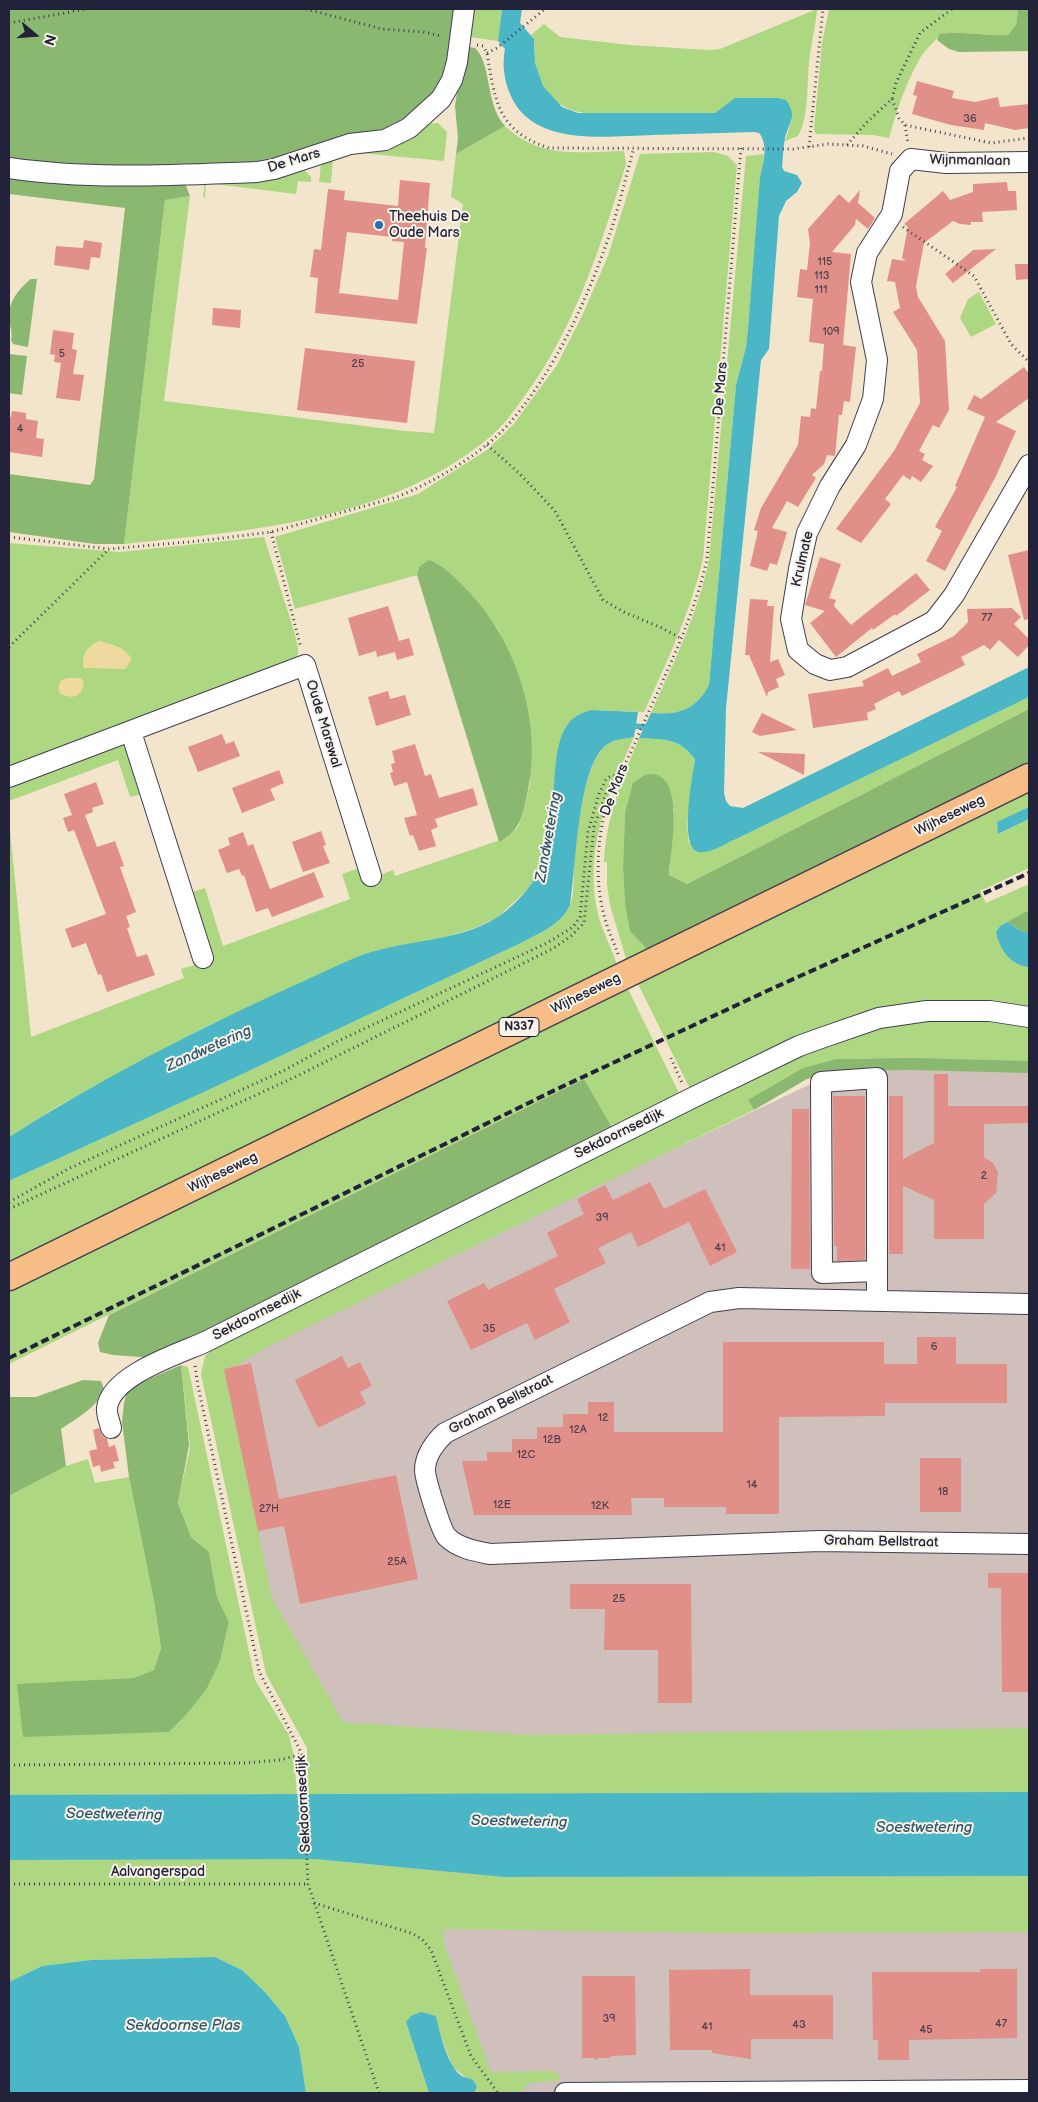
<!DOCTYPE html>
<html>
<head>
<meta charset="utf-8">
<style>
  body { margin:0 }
  #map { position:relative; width:1038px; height:2102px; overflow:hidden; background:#f3e4cc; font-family:"Balsamiq Sans",sans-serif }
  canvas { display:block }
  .frame { position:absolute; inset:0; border:10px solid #22223b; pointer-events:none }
  .north { position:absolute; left:10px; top:10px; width:50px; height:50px; -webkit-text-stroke:4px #f7f3e8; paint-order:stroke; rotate:108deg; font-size:14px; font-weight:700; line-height:20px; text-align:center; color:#22223b }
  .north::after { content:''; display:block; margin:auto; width:18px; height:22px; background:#22223b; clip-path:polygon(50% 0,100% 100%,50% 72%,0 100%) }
</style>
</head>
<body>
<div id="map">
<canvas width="1038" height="2102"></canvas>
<div class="frame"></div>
<div class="north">N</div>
</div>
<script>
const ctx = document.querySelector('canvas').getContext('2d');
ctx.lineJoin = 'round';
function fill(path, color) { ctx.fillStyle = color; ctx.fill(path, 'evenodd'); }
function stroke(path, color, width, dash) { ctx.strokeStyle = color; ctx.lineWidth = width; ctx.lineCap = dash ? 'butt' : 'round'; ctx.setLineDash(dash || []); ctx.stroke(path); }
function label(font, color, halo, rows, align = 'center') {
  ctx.font = font + ' "Balsamiq Sans",sans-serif'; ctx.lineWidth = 4; ctx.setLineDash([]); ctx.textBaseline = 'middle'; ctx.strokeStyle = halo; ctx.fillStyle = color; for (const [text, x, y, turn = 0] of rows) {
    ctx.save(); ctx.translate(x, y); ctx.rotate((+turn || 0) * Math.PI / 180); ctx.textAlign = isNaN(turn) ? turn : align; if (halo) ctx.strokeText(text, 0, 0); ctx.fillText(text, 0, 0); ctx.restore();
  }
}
fill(new Path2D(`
  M1029,1004v1089h-546l-223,-499 -40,-229 618,-294z`), '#cfc0bb');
fill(new Path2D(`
  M468,9h34l-4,32 -28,-4z
  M817,9c-1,16 -5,30 -7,46 -4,24 0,61 -12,81l-13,5 7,-22 -71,-10 -6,4 -120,1c-32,-1 -55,-18 -60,-52 -1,-9 2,-20 -4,-27l13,-11 16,13 69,8 79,5 12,-1z
  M829,9h189l-2,16 -8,10c-21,1 -49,-4 -69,-1 -3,8 -12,13 -17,21 -15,25 -25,54 -33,83l-16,-3 -57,-1 -2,-4 8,-87z
  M438,123l9,9 -3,29 -94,-9 -17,6 -2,25 -12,-1 2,-18 4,-5 101,-35z
  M505,126c35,33 74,26 119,25l2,13c-25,81 -51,165 -103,234 -9,13 -19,27 -32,38 -100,85 -243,95 -367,108l41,-344 25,-4 -26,205 241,30 29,2 29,-229 -12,-7 5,-43z
  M714,152l14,4 9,9 -34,394c-13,54 -36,103 -59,153l-53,-2 -39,120 -4,20 -8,21 -8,14 -35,33 -25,11 -26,8 -49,10 -186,77 -153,82 -49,31v-317l22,217 153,-59 -3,-9 23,-7 -15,-69 16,-5 18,58 127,-47 -8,-25 20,-7 5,13 26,-10 2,6 111,-38 12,-11 5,-14 7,-30 -3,-76 -11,-38 -19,-41 -78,-61 -2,8 -122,34 -20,-72 143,-43 69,-44 26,-25 44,-60 25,-49 26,-60 32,-102z
  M764,154l-16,175 -2,18 -10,38 -27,300c-14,26 -30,30 -58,28 23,-51 47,-99 58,-154l37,-403z
  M301,166l10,11v5l-13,-1 -2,13 -90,-11 -1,15 -2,-1 2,-16z
  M979,292l17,32 -25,13 -11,-19 8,-19z
  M264,537l31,97 3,15 -1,13 -288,108v-227l111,9z
  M1029,697v12l-342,175 -18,-9 5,-67 -49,5 -2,54 2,36 24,48 -22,11 -17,-57 -3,-20v-23h-3c2,-45 18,-83 35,-124 26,2 39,-1 56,21l-8,65 2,19 47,-4z
  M634,737c-26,58 -52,115 -35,181 5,17 14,33 19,50l-160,74 -219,107 -230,116v-84l195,-89 319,-150c17,-10 39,-17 47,-37 5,-12 3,-29 4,-42 2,-28 10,-99 31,-117 8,-7 19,-7 29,-9z
  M121,743l6,2 15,49 -12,3 -12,-37 -109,41v-17z
  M1029,785v22l-32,16 2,11 30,-15v49l-49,23 6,12 43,-19v26l-29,16 -4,6c3,17 15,34 33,35v46l-92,-6 -247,82 -55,-111z
  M625,983l55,112 -67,34 -29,-50 -575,285v-79z
  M907,1019l94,1 28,5v36l-117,-3 -75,1 -89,41 6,10 -485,236 -44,26 47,226 71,124 187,13 499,-7v64l-721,3 -1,-47 -41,-74 -65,-300 4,-18 15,-13 613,-306z
  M181,1365l7,2 67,313 34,55 5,21 3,39h-288v-299l57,-30 22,-7 7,24 34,-6 25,124 7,47 -7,22 -21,8 -52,3 88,51 16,-16 20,-26 15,-29 9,-39 -12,-25 -8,-45 -18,-15 -13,-35 12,-54z
  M205,1858l109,1 191,18 524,-1v56l-304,1 -282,-4 2,18 46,125 65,-1 5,9 -31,3 -10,10h-46l3,-6 -24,-20 -15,-37 -2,-14 -30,6 23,71h-123l-7,-46 -14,-31 -20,-24 -23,-22 -27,-13 -124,3 -49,6 -33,16v-122z`), '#aed782');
fill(new Path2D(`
  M9,9h450l-14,73 -44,46 -126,36 -177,6 -89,-7z
  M1018,9h11v42l-70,1 -10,-3 -12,-9 2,-6c20,-3 48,2 69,1l8,-10z
  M470,47l5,1c17,16 10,56 30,78l-49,28 2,-16 -3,-32 8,-54z
  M9,175l175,6 6,15 -25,4 -41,344h-29l-86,-12v-58l81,11 4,-6 31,-271 -116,-14z
  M31,279h6l-9,68 -15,-3 -2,-4c2,-8 -1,-13 -2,-20 -2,-16 9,-31 22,-41z
  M9,354l18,2 -5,39 -13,-2z
  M429,560c15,6 24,16 36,28 51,51 79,135 62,207 -5,22 -7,36 -28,47l-82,-267 2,-8z
  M1029,709v56l-380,186 -19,-20 -5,-28 -2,-36 2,-54 8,-30c5,-3 11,-9 17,-9 37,-1 20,80 19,101l18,9z
  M1029,910v23l-10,-3 -12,-8z
  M912,1058l117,3v12l-118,-3 -73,1 -31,8 -53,31 -6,-10 55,-32 34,-9z
  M584,1079l29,50 -459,229 -41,-3 -13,-3 -2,-9 11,-28z
  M181,1365l8,80 -11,58 13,34 18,15 8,45 12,25 -9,39 -14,29 -21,26 -16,16 -146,5 -6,-53 116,-6 21,-8 7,-22 -7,-47 -25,-124 -7,-55 2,-19 4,-15z
  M83,1380l18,1 3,8c-7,19 -27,29 -43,40l5,37 -57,30v-99h27z`), '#8ab870');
fill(new Path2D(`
  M100,641c14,4 24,6 32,18l-7,10 -41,-1c-4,-12 5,-24 16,-27z
  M68,678h13l3,4c-3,16 -10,17 -24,12l-2,-6 3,-8z`), '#eeda9e');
fill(new Path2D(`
  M502,9h20l-2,14 14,16 1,24 8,23 19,21 16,6h137l20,-15h43l8,2c12,17 3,22 -1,38 -2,10 -2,20 -3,29l2,4 13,4 5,8 -5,9 -11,9 -7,15 -10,133 -8,11 -35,348 -2,85 2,8 4,5 13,2 286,-141v30l-293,142c-10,4 -26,15 -37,13 -21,-4 -6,-77 -4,-93 -17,-22 -30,-19 -56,-21l12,-25c27,2 44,-2 58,-28l27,-300 10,-38 2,-18 12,-151c3,-14 9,-33 -1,-45l-5,-1c-34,1 -67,2 -100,3 -47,1 -122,13 -144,-41 -6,-14 -8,-30 -5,-45l-7,-8z
  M591,710l47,2 -4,25c-10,2 -21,2 -29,9 -28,24 -29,123 -35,159 -9,20 -29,27 -47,37l-319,150 -195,89v-44c88,-56 181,-104 277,-148 23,-10 47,-22 71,-32 47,-19 108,-13 149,-46 20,-17 35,-36 42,-61 9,-33 1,-97 18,-123 6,-10 15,-14 25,-17z
  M1029,807v12l-31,15 -1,-12z
  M1007,922l12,8 10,3v34c-18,-1 -30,-18 -33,-35l4,-6z
  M1029,1792v84l-524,1 -191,-18 -305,1v-65z
  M215,1957l27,13 23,22 20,24 14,31 7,46h-297v-111l33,-16 49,-6z
  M421,2012l15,4c3,15 12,52 26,60 3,2 8,2 11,4l4,7 -3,6h-45l-23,-71 5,-6z`), '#4bb7c6');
stroke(new Path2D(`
  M630,726l20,1`), '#4bb7c6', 5.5);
fill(new Path2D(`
  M917,81l37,10 -2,7 23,4 23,-5 2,10 29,-3v24l-14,2 -30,-7 -1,7 -33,-5 -39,-11 5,-18 -4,-1z
  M400,180l30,3 -5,65h2l-10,76 -102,-11 3,-35 -8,-1 4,-28 7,1 7,-61 17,2 -1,9 54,6zM347,232l45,5v4l12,1 -6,58 -59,-7z
  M1007,182l1,9h8l1,19 -35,2 1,10h-12v3l-11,-1 -7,-3 -29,22 -8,43 2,11 27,44 4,69 -10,18 -6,-3 -14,26 6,3 -3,6 11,6 -12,16 -9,-6 -2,4 -7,-5 -18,24 6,5 -30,39 -25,-14 58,-78 26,-48 -3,-53 -24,-38 7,-4 -5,-26 -8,-1 5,-22 14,2 -4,-3 6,-31 -4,-3 39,-33 7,9 23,-8v-8z
  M860,190l-2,13 17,15 -7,11 -12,-10 -1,6 -23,27 19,2 -8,91 13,2 -6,55 -6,-1 -2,14h-3l-4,41 -8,-1 -3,9 -12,11 4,3 -18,29 -11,-6 -15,27 15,4 -10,33 -7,-2 -3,8 -17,-5 8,-35 -4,-1 7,-22 37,-63 3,-29 9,1 1,-9 5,1 4,-38h2l2,-27 -15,-2 4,-43 -16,-2 3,-28 7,1 3,-27 -2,-14 31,-35 10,9z
  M84,240l18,3 -2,15 -9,-1 -2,13 -35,-5 2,-19 27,2z
  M996,249l-43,34 -8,-9 28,-24z
  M1015,264h14v15l-13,1z
  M213,308l28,2 -1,18 -28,-3z
  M53,330l21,3 -2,16 5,1 -4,24 11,1 -4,26 -24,-3 5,-35 -7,-1 1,-7 -5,-1z
  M305,348l110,13 -8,62 -110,-13z
  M1024,367l5,7v24l-33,24 20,9 -20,45 -51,95 -19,-10 16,-30 -7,-4 22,-40 -2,-1 30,-69 -18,-8 7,-14 7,4z
  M12,411l14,2v6l12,2 -2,17 8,1 -2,18 -33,-5v-35h2z
  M1029,550v69l-5,1 -16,-65z
  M820,557l21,7 -12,34 7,2 -2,6 17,19 65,-52 14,17 -34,26 -1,-2 -22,16 -1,-2 -36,29 -26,-34 15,-12 -20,-6z
  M750,599l18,1 -1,6h7l-4,56 8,-3 7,16 -9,4 3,8 -11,5 -1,5 -18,-42h-4z
  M388,606l11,35 10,-3 5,17 -17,5 -2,-8 -18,5 -1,-6 -17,5 -11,-38z
  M1012,608l9,9 -7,7 15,15v6l-11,12 -19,-17 -9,10 -6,-5 -23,12 4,8 -63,31 -3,-5 -25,13 2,5 -9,4 1,7 -55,8 -5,-34 56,-8 -2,-5 26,-13 4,8 29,-14 -4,-8 37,-18 14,-14 -1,-13z
  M388,691l2,8 15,-4 6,20 -35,11 -8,-29z
  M762,713l35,17 -37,6 -8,-4z
  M222,734l4,10 8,-3 6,15 -42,16 -10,-25z
  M415,744l10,32 6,-2 8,24 34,-10 5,17 -43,14 3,8 -7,3 5,16 -17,5 -6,-16 -3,1 -6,-18 13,-3 -10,-33 -13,4 -4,-13 3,-1 -2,-8 4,-1 -3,-12z
  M758,752l47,2 -1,21z
  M279,770l5,13 -14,6 5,11 -33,13 -10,-25z
  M96,782l8,22 -12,4 1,4 -8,3 12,32 18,-6 9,25 -4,1 16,45 -10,4 4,11 -3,1 10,29 10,-3 8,21 -48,17 -6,-18 -3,1 -12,-32 -14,5 -7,-19 41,-15 -32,-84 -6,2 -5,-14 9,-3 -8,-21z
  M321,831l5,14 -3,1 7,17 -27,9 -11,-30z
  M243,832l5,14 5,-2 17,45 44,-17 10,25 -52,20 -4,-9 -12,4 -12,-37 -2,1 -3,-7 -12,4 -9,-23 12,-5 -2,-7z
  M934,1074h14v32h81v17l-45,1v33l9,6 5,9 -2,21 -12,11v35h-50v-39l-31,-14v68h-14v-158h14v63l31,-16z
  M833,1096h32v164l-28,1v-15h-3z
  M792,1109h17l1,160h-19z
  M650,1182l14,27 41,-20 32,63 -27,14 -21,-44 -51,25 -7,-15 -33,16 8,15 -52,26 16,33 -35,18 -8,-17 -56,27 -24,-49 37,-18 4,7 70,-34 -11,-23 37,-19 -7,-15 28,-14 8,15z
  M917,1337h39v27h51v39h-122v13l-106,1v97h-53v-7h-62v-9h-33l1,17h-158l-12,-54h25v-9h25v-13h25v-12h26v-13h25v-12h26v30h109v-90h161v22h33z
  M342,1356l6,12 12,-6 12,24 -12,6 6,12 -48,24 -23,-48z
  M251,1363l28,136 117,-24 22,104 -118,25 -16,-78 -26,5 -34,-162z
  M99,1428l3,8 5,3 2,8 6,-2 4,16 -6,1 2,6 -14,4 -1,-7 -7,2 -4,-16 8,-2 -4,-19z
  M920,1458h41v54h-41z
  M988,1573h41v119h-27l-1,-104h-13z
  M570,1584h121l1,119h-34v-53h-54l1,-41h-35z
  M750,1969v26h83v44h-82v20l-39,-6v-3h-42l-1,-80z
  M980,1969h37v69l-108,2v20h-31v-20h-5l-1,-68h108z
  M582,1976h53l1,79 -25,1v2h-12l-3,2 -2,-2h-12z`), '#e09088');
const minor = new Path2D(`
  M1029,162l-83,1 -35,-4 -11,12 -8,43 -25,39 -6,29 16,78 -4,39 -17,46 -26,41 -23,47 -8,36 -8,50 7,31 17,14 15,6 17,-3 87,-46 20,-26 75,-130
  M9,168c82,12 165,7 248,4l17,-3 76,-25 35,-4 24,-12 32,-29 11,-19 5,-18 7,-53
  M131,732l72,226
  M9,777l296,-112 66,211
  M877,1301v-223l-56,4 1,191 55,-2
  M1029,1304l-290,-6 -29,4 -265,131c-10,9 -20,23 -20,37 0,9 16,61 22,67 11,11 28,14 43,17l329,-13 210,3
  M111,1428c-1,-6 -5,-14 -4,-20 4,-33 71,-54 98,-66l485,-243 109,-53 25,-9 55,-19 48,-7h63l39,6
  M565,2093l464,-3`);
const major = new Path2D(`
  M9,1277l1020,-500`);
stroke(minor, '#413f51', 22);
stroke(major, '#413f51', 29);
stroke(new Path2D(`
  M306,9l76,20 41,3 19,4
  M9,23l78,-14
  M477,45l6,1 4,7c8,47 10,78 62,95l244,1 35,-5 35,2 29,8
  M487,53l10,-5 48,-39
  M892,99l7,19 6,7 86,18 38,-5
  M905,125l3,18
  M847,145l19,-22 26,-24 4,-16 24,-50 32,-24
  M809,147l14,-138
  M903,227l71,49 37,68 18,18
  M487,445l32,28 36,38 48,89 21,12 38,16 20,11
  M271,532l30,116
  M9,537l100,12 90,-8 72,-9 126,-35c39,-16 89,-45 116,-78 42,-50 72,-115 94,-177 11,-30 18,-63 27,-94
  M9,647l100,-98
  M618,954c-5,-14 -12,-28 -15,-43 -7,-28 -6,-62 0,-91 6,-29 23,-56 35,-84 25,-58 55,-114 69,-177l34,-411
  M671,1058l11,25
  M9,1202l59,-33 217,-99 51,-28 211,-99 26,-16 7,-10 8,-85 11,-38 7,-15 5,-3 8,-1
  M9,1209l284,-131 261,-130 17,-12 13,-13 10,-96 15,-42 6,-1
  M195,1366l3,20 61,285 43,83 6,130 71,209
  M9,1765l236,-2 35,-3 22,-6
  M9,1884h299
  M314,1903l97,30 11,6 9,11 40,106 27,37`), '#413f51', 3, [1, 4]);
stroke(minor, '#fff', 20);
stroke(major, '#f6be86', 26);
stroke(new Path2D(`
  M9,1358l546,-268 214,-100 260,-117`), '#22223b', 4, [8, 4]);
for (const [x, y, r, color] of [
  [379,225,5,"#1f6fb2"]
]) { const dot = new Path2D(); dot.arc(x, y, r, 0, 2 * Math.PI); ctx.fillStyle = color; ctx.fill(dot); stroke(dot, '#f7f3e8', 2); }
label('11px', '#523e4e', null, [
  ["36",970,119],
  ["115",825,262],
  ["113",822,276],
  ["111",821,290],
  ["109",831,332],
  ["5",62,354],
  ["25",358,364],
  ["4",20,429],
  ["77",987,618],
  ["2",984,1176],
  ["39",602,1218],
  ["41",720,1248],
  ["35",489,1329],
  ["6",934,1347],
  ["12",603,1418],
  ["12A",578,1430],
  ["12B",552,1440],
  ["12C",526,1455],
  ["14",752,1485],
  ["18",943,1492],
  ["12E",502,1505],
  ["12K",600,1506],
  ["27H",269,1509],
  ["25A",397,1562],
  ["25",619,1599],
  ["39",609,2019],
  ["47",1001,2024],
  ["43",799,2025],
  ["41",707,2027],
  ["45",926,2030]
]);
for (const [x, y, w] of [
  [519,1027,40]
]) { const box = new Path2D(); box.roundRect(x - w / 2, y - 9.5, w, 19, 4); ctx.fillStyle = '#f7f3e8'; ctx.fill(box); stroke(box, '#22223b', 1); }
label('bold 12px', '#22223b', null, [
  ["N337",519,1027]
]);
label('14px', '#22223b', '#f7f3e8', [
  ["De Mars",294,161,-17],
  ["Wijnmanlaan",970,161,1],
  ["De Mars",721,389,-85],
  ["Krulmate",803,559,-77],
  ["Oude Marswal",323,724,73],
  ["De Mars",615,790,-69],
  ["Wijheseweg",950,816,-26],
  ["Wijheseweg",586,994,-26],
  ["Sekdoornsedijk",619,1134,-26],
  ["Wijheseweg",223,1173,-26],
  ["Sekdoornsedijk",257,1315,-27],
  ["Graham Bellstraat",501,1405,-27],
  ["Graham Bellstraat",881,1542,1],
  ["Sekdoornsedijk",304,1804,-93],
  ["Aalvangerspad",158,1872]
]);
label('14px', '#22223b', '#f7f3e8', [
  ["Theehuis De",389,217],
  ["Oude Mars",389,233]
], 'left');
label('italic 15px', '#30566c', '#f7f3e8', [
  ["Zandwetering",549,837,-80],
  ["Zandwetering",209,1049,-24],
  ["Soestwetering",114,1815,1],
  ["Soestwetering",519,1822,1],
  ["Soestwetering",924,1828],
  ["Sekdoornse Plas",183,2026]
]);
</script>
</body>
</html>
